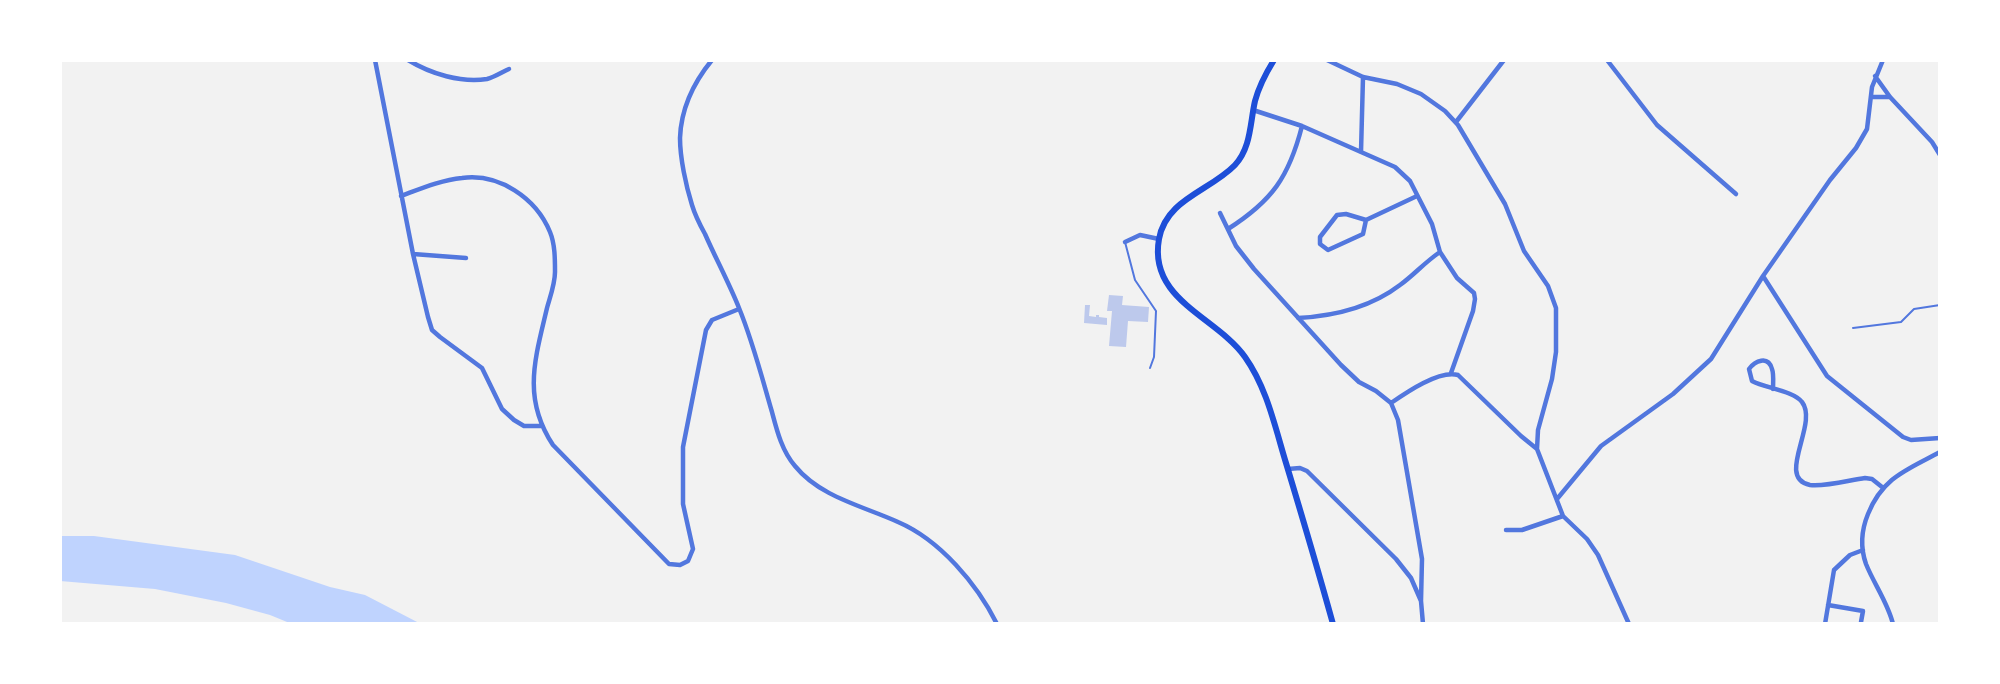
<!DOCTYPE html>
<html>
<head>
<meta charset="utf-8">
<style>
  body { margin:0 }
  #map { position:relative; width:2000px; height:684px; overflow:hidden; background:#f2f2f2; font-family:Figtree,sans-serif }
  canvas { display:block }
  .frame { position:absolute; inset:0; border:62px solid #fff; pointer-events:none }
</style>
</head>
<body>
<div id="map">
<canvas width="2000" height="684"></canvas>
<div class="frame"></div>
</div>
<script>
const ctx = document.querySelector('canvas').getContext('2d');
ctx.lineJoin = 'round';
function fill(path, color) { ctx.fillStyle = color; ctx.fill(path, 'evenodd'); }
function stroke(path, color, width, dash) { ctx.strokeStyle = color; ctx.lineWidth = width; ctx.lineCap = dash ? 'butt' : 'round'; ctx.setLineDash(dash || []); ctx.stroke(path); }
fill(new Path2D(`
  M60,536h34l141,19 95,32 35,8 56,29h-129l-22,-9 -44,-12 -71,-14 -95,-8z`), '#bfd3fe');
fill(new Path2D(`
  M1109,295l14,1 -1,9 27,2 -1,15 -20,-1 -2,26 -17,-1 3,-35h-5z
  M1085,305h5l-1,11 7,1v-2h3v2l8,1v7l-23,-2z`), '#bdc9ec');
stroke(new Path2D(`
  M1125,242l10,38 21,31 -2,46 -4,11
  M1853,328l48,-6 13,-13 26,-4`), '#5277de', 2);
stroke(new Path2D(`
  M375,60l38,194 15,63 4,13 8,7 42,31 20,41 12,11 10,6h18
  M408,60c23,14 53,23 79,19 8,-2 15,-7 22,-10
  M712,60c-18,22 -31,49 -32,78 0,20 6,48 12,67 3,10 8,20 13,29 11,25 24,49 34,74 14,34 23,70 33,104 5,19 10,39 23,54 25,31 68,40 103,56 42,18 79,62 99,102
  M1327,60l36,17 34,7 24,10 24,17 13,14 47,79 19,47 24,35 8,22v44l-4,27 -14,51 -1,19 26,67 24,23 11,16 31,69
  M1607,60l50,65 79,69
  M1875,76l15,21 42,45 8,13
  M1871,97h19
  M1253,110l49,16 93,41 15,14 22,43 8,28 17,26 17,15 1,6 -2,12 -22,62
  M1456,122l48,-62
  M1361,152l2,-75
  M401,196c19,-7 40,-16 61,-18 37,-5 74,20 88,54 5,12 5,27 5,40 0,12 -5,25 -8,36 -12,51 -25,90 6,137l116,119 11,1 8,-4 5,-12 -10,-45v-57l23,-117 6,-10 27,-11
  M1220,213l16,33 18,23 87,96 18,17 17,9 15,12 7,17 24,139 -1,42
  M1346,214l20,6 -3,14 -35,16 -8,-6v-7l17,-22z
  M1366,220l51,-24
  M1228,229c44,-28 61,-52 74,-103
  M1125,242l15,-7 19,4
  M413,254l53,4
  M1763,276l64,100 76,61 8,3 29,-2
  M1298,318c37,-2 72,-10 102,-33 14,-10 25,-23 40,-33
  M1773,389c0,-6 1,-15 -1,-20 -4,-14 -17,-8 -23,0l3,12c13,7 42,10 50,21 17,22 -27,76 8,83 15,2 40,-5 55,-7l7,1 10,8
  M1391,403c16,-11 48,-33 67,-28l63,61 16,13
  M1288,469l12,-1 7,3 89,88 15,19 10,23 2,23
  M1557,499l44,-53 72,-52 38,-35 52,-83 67,-96 26,-32 11,-19 5,-42 11,-27
  M1506,530h16l41,-14
  M1828,605l35,6 -2,11
  M1825,624l9,-54 16,-15 13,-5
  M1893,624c-5,-21 -19,-40 -27,-60 -6,-17 -5,-33 2,-50 15,-37 39,-44 72,-62`), '#5277de', 4.5);
stroke(new Path2D(`
  M1274,60c-8,13 -15,26 -19,41 -5,22 -4,47 -20,64 -25,26 -69,34 -76,74 -11,61 58,78 86,118 22,31 30,70 41,106 16,53 32,107 47,161`), '#1d4ed8', 6);
</script>
</body>
</html>
